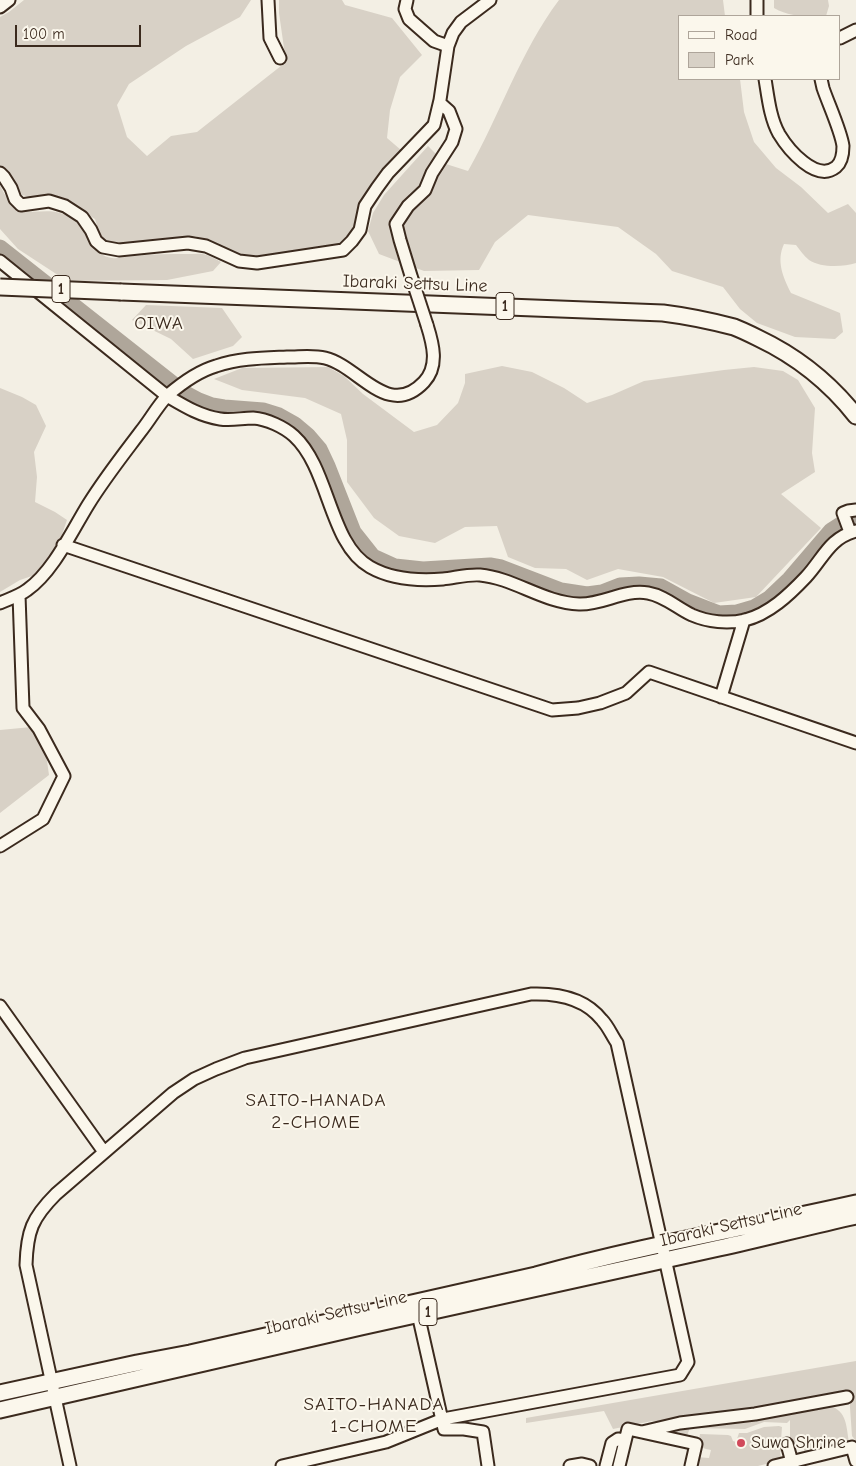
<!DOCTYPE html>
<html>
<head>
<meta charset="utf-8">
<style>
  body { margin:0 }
  #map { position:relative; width:856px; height:1466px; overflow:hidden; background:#f3efe4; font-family:"Comic Neue",sans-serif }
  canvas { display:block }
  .legend { position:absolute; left:678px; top:15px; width:162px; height:65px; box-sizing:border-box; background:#fbf7ec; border:1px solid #aea59a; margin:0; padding:6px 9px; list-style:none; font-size:15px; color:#3b2a1e }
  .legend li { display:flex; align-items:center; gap:10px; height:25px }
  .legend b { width:25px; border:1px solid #aea59a }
  .scale { position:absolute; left:15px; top:25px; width:126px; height:22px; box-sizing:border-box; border:2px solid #3b2a1e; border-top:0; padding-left:6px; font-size:15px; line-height:18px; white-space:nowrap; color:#3b2a1e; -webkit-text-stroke:4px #fbf7ec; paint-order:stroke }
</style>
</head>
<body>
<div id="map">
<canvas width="856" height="1466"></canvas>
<ul class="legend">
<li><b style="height:6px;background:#fbf7ec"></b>Road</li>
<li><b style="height:14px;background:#d8d1c6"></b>Park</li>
</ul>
<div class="scale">100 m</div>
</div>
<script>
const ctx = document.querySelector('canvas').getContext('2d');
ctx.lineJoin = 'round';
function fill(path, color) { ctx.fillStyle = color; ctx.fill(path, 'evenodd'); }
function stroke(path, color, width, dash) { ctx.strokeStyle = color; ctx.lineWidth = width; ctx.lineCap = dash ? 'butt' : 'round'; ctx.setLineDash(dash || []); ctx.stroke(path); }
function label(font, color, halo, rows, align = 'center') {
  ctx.font = font + ' "Comic Neue",sans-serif'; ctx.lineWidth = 4; ctx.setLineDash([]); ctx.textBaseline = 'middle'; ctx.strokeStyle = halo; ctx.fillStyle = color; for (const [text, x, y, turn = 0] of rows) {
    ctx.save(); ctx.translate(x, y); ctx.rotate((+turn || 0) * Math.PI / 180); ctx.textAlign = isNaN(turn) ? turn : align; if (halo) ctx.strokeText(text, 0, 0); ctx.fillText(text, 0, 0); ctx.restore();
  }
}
fill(new Path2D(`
  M24,0h227l-11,17 -54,29 -57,38 -12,21 10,32 20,19 24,-20 26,-4 89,-70 -7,-49v-13h63l3,5 47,13 30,37 -22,22 -10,33 -3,28 14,12 -32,37 -10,17 -2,16 -7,13 -9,12 -98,13 -16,-7 -14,-9 -18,-6 -76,9 -12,-3 -7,-7 -5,-16 -27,-17 -16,-7 -22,2 -8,-2 -12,-19 -10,-8v-151l9,-5z
  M559,0h164l2,16h-45v63h60l4,33 10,30 22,26 25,19 27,26 20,-9 8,9v50c-13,4 -35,5 -47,-3 -5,-4 -9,-10 -13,-15l-12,-1c-8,17 -1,33 7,49l49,20 3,19 -8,7 -40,-2 -38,-14 -17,-14 -17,-22 -51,-16 -16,-17 -38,-27 -90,-12 -33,27 -16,28 -55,1 -45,-17 -11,-23 5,-18 11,-18 44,-49 18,18 22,7c32,-56 52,-119 91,-171z
  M774,0h54l1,6 -3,10c-19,0 -34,2 -52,-8z
  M0,185c21,47 42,13 73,34 15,11 19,37 39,39 7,1 16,-2 23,-2 18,-2 35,-2 53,-2 6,0 14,-1 19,1 5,2 10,5 14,7l-8,9 -46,9 -100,1 -49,-32 -18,-20z
  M146,305l76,3 20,29 -9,9 -40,13 -22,-20 -39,-19z
  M502,366l30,6 32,16 23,15 25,-8 32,-14 80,-11 30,-3 29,4 15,9 17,28 -3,45 3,19 -34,22 40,34 -65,69 -42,6 -51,-26 -45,-8 -31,11 -21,-11 -31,-1 -27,-11 -11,-31 -32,1 -30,16 -36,-7 -25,-18 -27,-36v-42l-6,-26 -36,-16 -63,-8 -28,-11 28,-11 86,-1 16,9 19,18 51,38 23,-7 21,-22 7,-20v-9z
  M0,388l22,9 14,8 10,21 -12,26 3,25 -2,25 20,10 12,8 -13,38 -16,16 -18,6 -20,12z
  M42,726l7,49 -49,38v-83z
  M856,1361v80l-4,-5 -3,-43 -181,29 -16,-1 -39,8 -9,-18 -78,12v-5z
  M825,1405c22,3 21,20 24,37l-44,12 -3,-13 -12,2v-23l-3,3 -23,-1 -19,7 -55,-1 -4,10 -29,-8z
  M779,1426l3,1 -1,13 2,3v7l-3,2 1,6 -7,2v2l-16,4h-64l2,-9 13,1 2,-8c-12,-2 -13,-5 -11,-16l28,1 3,1 2,5 3,1 3,-9h8l17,-6z`), '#d8d1c6');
stroke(new Path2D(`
  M0,247l184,145 15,8 13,5 12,2 39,3 16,5 16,9 13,11 12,14 8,17 26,66 19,24 22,10 28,3 67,-4 11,2 60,23 26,4 15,-2 18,-7 19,-1 22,2 27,15 31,12 18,-1 17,-5 15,-9 20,-19 42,-49 11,-7 14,-4`), '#afa69a', 15);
const minor = new Path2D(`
  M268,0l2,38 10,20
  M407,0l-2,9 4,10 25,22 14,5
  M757,0v16
  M0,7l9,-7
  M840,38l16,-8
  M765,79c3,18 5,39 14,55 9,15 37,49 57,33 6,-5 7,-14 7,-21 -2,-15 -15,-43 -20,-58l-2,-9
  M0,173l4,4 7,11 4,11 6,6 28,-4 16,5 17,11 9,13 5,11 7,6 16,3 69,-7 18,3 33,15 18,2 86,-13 9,-9 8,-11 5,-24 12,-18 11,-15 46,-48 6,-25 8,-54 5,-13 8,-11 29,-22
  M0,261l167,135c17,10 33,20 53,23 11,2 22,-1 33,-1 14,1 31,9 41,18 36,33 35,108 76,131 21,12 49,14 73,12 11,-1 25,-5 37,-4 34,3 64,28 99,29 24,1 44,-15 69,-11 17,3 29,15 44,22 16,7 36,9 53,5 24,-6 44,-25 61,-43 17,-18 23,-39 50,-46
  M412,279l-12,-39 -4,-16 12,-18 17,-16 7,-17 20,-31 4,-13 -7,-18 -9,-8
  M850,532l-7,-19 5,-2 8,-1
  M63,545l489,165 26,-2 22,-5 26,-10 23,-21 207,71
  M0,603c9,-4 19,-7 27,-13 26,-18 45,-59 61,-85 16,-26 35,-50 53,-74 9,-11 17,-26 27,-36 14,-12 31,-24 48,-29 24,-8 47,-8 71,-9 13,0 26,-2 38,1 34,8 63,62 99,24 15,-16 9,-38 3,-57
  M721,697l23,-77
  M0,846l43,-27 21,-43 -25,-47 -16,-21 -4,-113
  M0,1006l104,146
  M418,1314l26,115h20l19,3 5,34
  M642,1432l38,-9 75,-9 92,-17
  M787,1444l6,22
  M70,1466l-44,-201c1,-34 6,-47 30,-71l117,-101 21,-14 22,-10 29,-11 286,-64c27,-1 54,4 71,26 6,6 10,16 15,23l71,319 -8,13 -237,44 -57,23 -104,24
  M570,1466l12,-2 8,2
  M606,1466l6,-23 6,-4 7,1
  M619,1466l9,-37 68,15 -5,22
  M774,1466l78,-19 4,14`);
const major = new Path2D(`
  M121,292l542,21c24,3 48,8 71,14 8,3 16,7 24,11 38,18 72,45 98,78
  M0,1393l137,-30 53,-10 346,-78c105,-29 213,-48 320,-72
  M0,1410c121,-27 241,-56 361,-83 119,-27 239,-52 358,-79 46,-10 91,-22 137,-32`);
stroke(minor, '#3b2a1e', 15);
stroke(major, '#3b2a1e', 19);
stroke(minor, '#fbf7ec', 11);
stroke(major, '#fbf7ec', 15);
const minorBridge = new Path2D(`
  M412,279l15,46`);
const majorBridge = new Path2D(`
  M0,287l121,5`);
stroke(minorBridge, '#3b2a1e', 15, []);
stroke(majorBridge, '#3b2a1e', 19, []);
stroke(minorBridge, '#fbf7ec', 11);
stroke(majorBridge, '#fbf7ec', 15);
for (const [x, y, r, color] of [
  [741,1443,5,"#d1495b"]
]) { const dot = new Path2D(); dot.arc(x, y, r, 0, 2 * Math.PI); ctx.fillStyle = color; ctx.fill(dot); stroke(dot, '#fbf7ec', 2); }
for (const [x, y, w] of [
  [61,289,18],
  [505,306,18],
  [428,1312,18]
]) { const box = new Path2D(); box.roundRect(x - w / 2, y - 13.5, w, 27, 4); ctx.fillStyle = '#fbf7ec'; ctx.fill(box); stroke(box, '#3b2a1e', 1); }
label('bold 16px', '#3b2a1e', null, [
  ["1",61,289],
  ["1",505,306],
  ["1",428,1312]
]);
label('18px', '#3b2a1e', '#fbf7ec', [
  ["Ibaraki Settsu Line",415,284,2],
  ["Ibaraki Settsu Line",731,1225,-13],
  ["Ibaraki Settsu Line",336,1313,-13]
]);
label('18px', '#3b2a1e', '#fbf7ec', [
  ["Suwa Shrine",751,1443]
], 'left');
ctx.letterSpacing = '1px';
label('19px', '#3b2a1e', '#fbf7ec', [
  ["OIWA",159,324],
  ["SAITO-HANADA",316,1101],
  ["2-CHOME",316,1123],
  ["SAITO-HANADA",374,1405],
  ["1-CHOME",374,1427]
]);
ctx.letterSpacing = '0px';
</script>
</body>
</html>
